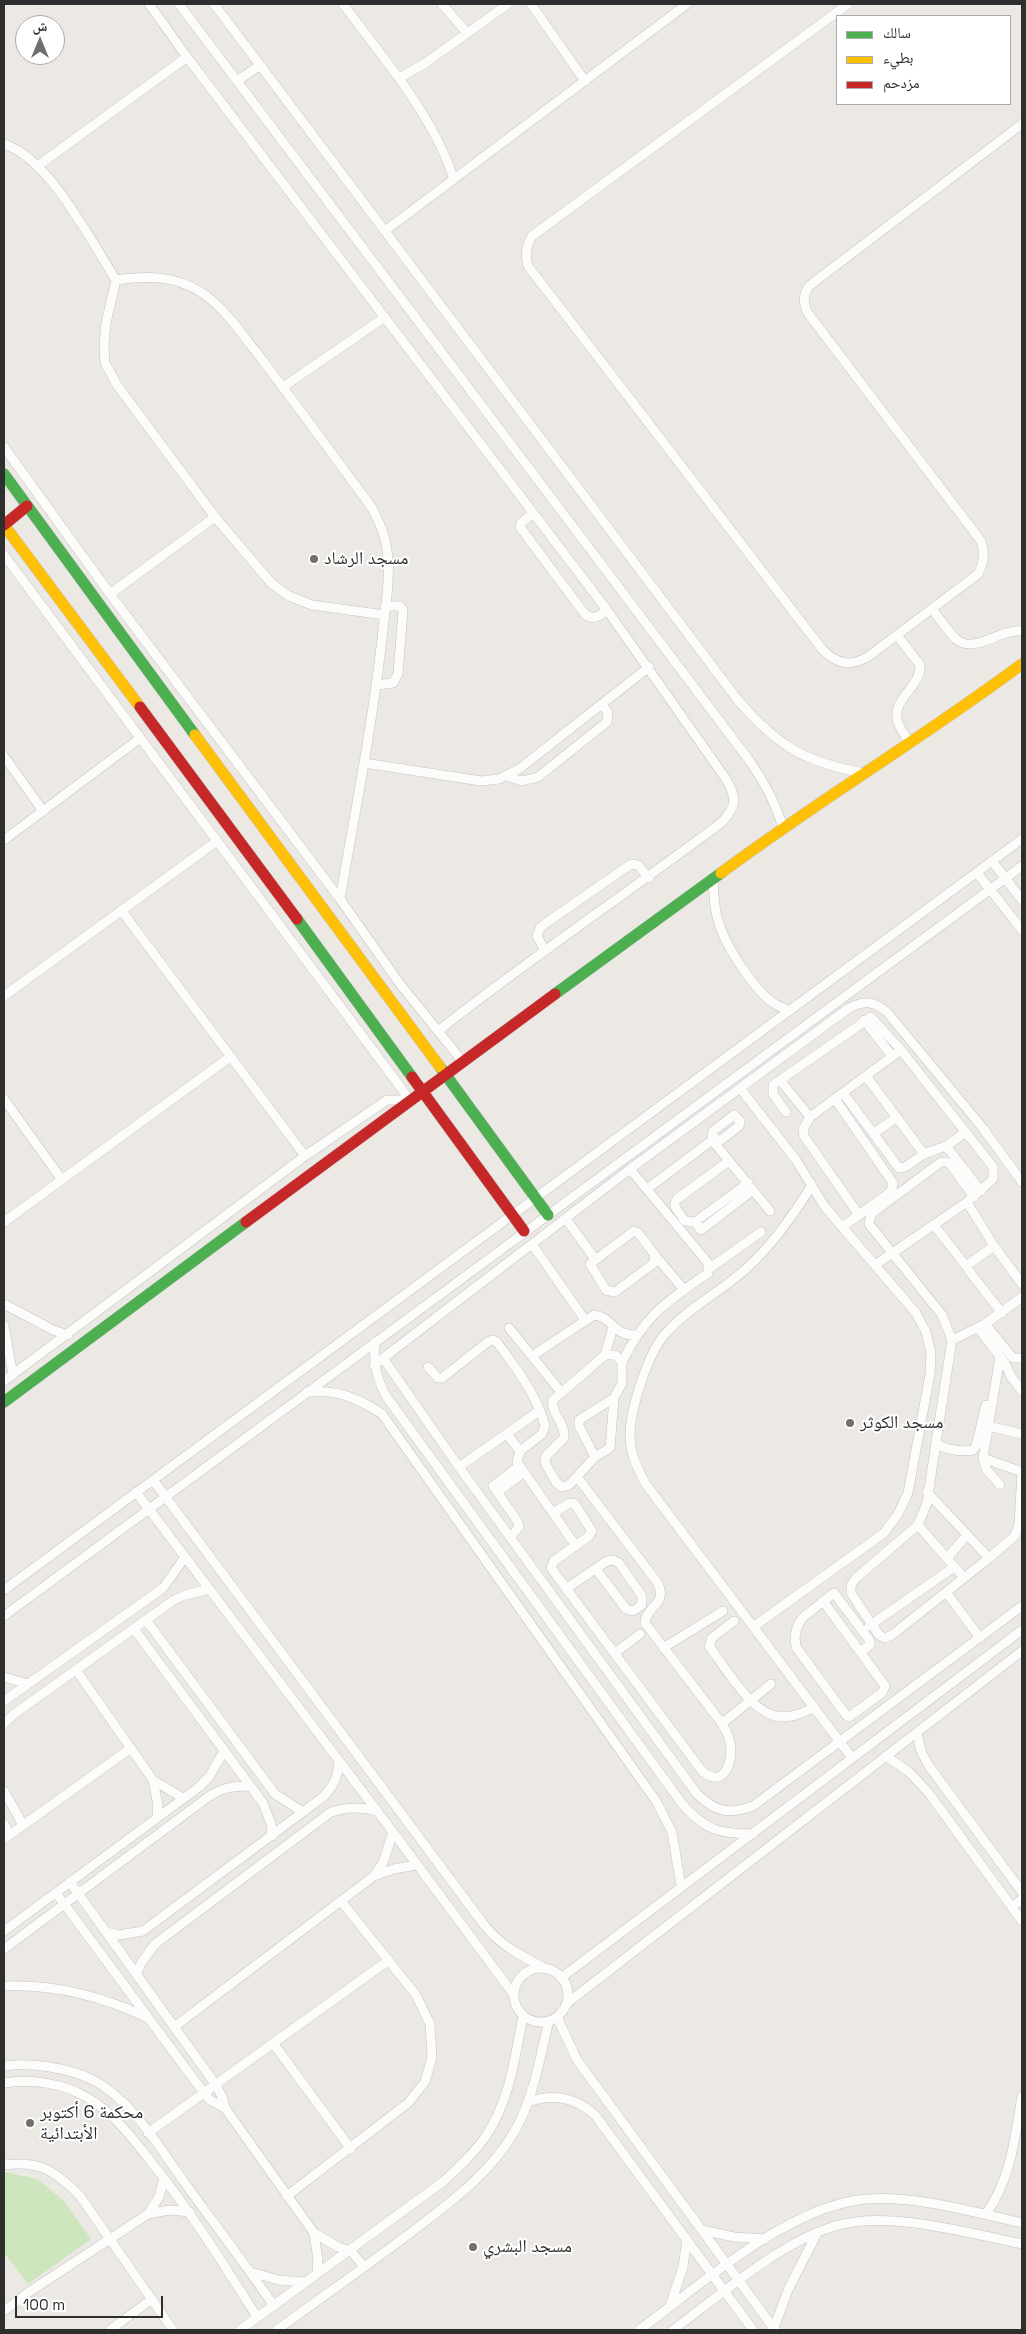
<!DOCTYPE html>
<html>
<head>
<meta charset="utf-8">
<style>
  body { margin:0 }
  #map { position:relative; width:1026px; height:2334px; overflow:hidden; background:#ece8e4; font-family:"Space Grotesk","Noto Naskh Arabic",sans-serif }
  canvas { display:block }
  .frame { position:absolute; inset:0; border:5px solid #2e2e2e; pointer-events:none }
  .legend { position:absolute; left:836px; top:15px; width:175px; height:90px; box-sizing:border-box; background:#fff; border:1px solid #ababab; margin:0; padding:6px 9px; list-style:none; font-size:15px; color:#2e2e2e }
  .legend li { display:flex; align-items:center; gap:10px; height:25px }
  .legend b { width:25px; border:1px solid #ababab }
  .north { position:absolute; left:15px; top:15px; width:50px; height:50px; box-sizing:border-box; background:#fff; border:1px solid #ababab; border-radius:50%; rotate:0deg; font-size:14px; font-weight:700; line-height:20px; text-align:center; color:#2e2e2e }
  .north::after { content:''; display:block; margin:auto; width:18px; height:22px; background:#706f6e; clip-path:polygon(50% 0,100% 100%,50% 72%,0 100%) }
  .scale { position:absolute; left:15px; top:2296px; width:148px; height:22px; box-sizing:border-box; border:2px solid #2e2e2e; border-top:0; padding-left:6px; font-size:15px; line-height:18px; white-space:nowrap; color:#2e2e2e; -webkit-text-stroke:4px #fff; paint-order:stroke }
</style>
</head>
<body>
<div id="map">
<canvas width="1026" height="2334"></canvas>
<div class="frame"></div>
<ul class="legend">
<li><b style="height:6px;background:#4caf50"></b>سالك</li>
<li><b style="height:6px;background:#ffc107"></b>بطيء</li>
<li><b style="height:6px;background:#c62828"></b>مزدحم</li>
</ul>
<div class="north">ش</div>
<div class="scale">100 m</div>
</div>
<script>
const ctx = document.querySelector('canvas').getContext('2d');
ctx.lineJoin = 'round';
function fill(path, color) { ctx.fillStyle = color; ctx.fill(path, 'evenodd'); }
function stroke(path, color, width, dash) { ctx.strokeStyle = color; ctx.lineWidth = width; ctx.lineCap = dash ? 'butt' : 'round'; ctx.setLineDash(dash || []); ctx.stroke(path); }
function label(font, color, halo, rows, align = 'center') {
  ctx.font = font + ' "Space Grotesk","Noto Naskh Arabic",sans-serif'; ctx.lineWidth = 4; ctx.setLineDash([]); ctx.textBaseline = 'middle'; ctx.strokeStyle = halo; ctx.fillStyle = color; for (const [text, x, y, turn = 0] of rows) {
    ctx.save(); ctx.translate(x, y); ctx.rotate((+turn || 0) * Math.PI / 180); ctx.textAlign = isNaN(turn) ? turn : align; if (halo) ctx.strokeText(text, 0, 0); ctx.fillText(text, 0, 0); ctx.restore();
  }
}
fill(new Path2D(`
  M6,2172l31,7 26,21 28,39 -63,45 -24,-31v-80z`), '#cee6be');
const street = new Path2D(`
  M149,4l38,53 420,553 119,169c11,19 11,27 -4,43 -94,71 -192,136 -284,209
  M179,4l570,756c15,21 26,42 34,67
  M214,4l523,695c39,46 68,64 128,74
  M343,4l56,74 25,-14 84,-60
  M442,4l25,29
  M531,4l54,77
  M848,4l-316,232c-6,11 -7,18 -4,30l294,383c15,16 29,18 47,7l109,-82c6,-12 7,-20 3,-33l-174,-229c-4,-11 -4,-17 2,-26l213,-162
  M399,78c22,32 42,62 54,99
  M237,81l22,-15
  M4,144c45,14 87,97 112,136l-10,43 -2,21 1,19 12,22 98,132 57,67 17,12 23,9 73,10
  M39,165l148,-108
  M386,230l301,-226
  M116,280c31,-4 57,-5 85,12 23,15 39,40 56,61 39,51 77,103 115,155 6,12 12,23 14,36 6,30 -1,65 -4,95 -10,87 -27,174 -42,260
  M283,387l102,-70
  M4,447l106,147 230,305 60,85 63,78
  M533,513l-12,10 -1,4 64,86c8,9 15,3 23,-3
  M4,555l406,545
  M110,594l105,-77
  M932,609c8,10 15,21 24,30 18,16 45,-11 66,-8
  M897,635l23,30c2,22 -30,34 -22,57 2,8 8,14 12,21
  M377,685l16,-2 5,-9 5,-64 -3,-4h-15
  M4,756l39,55
  M364,763l117,18 18,-2 20,-10 130,-102
  M506,776l16,5 16,-4 69,-55 1,-9 -6,-9
  M4,840l135,-101
  M992,861l30,39
  M977,873l45,57
  M713,879c1,16 1,34 8,50 7,20 33,60 51,73 5,4 12,6 17,9
  M121,910l184,246
  M545,951l-8,-15 3,-8 6,-5 85,-59 7,1 11,13
  M4,996l213,-155
  M864,1020l28,36
  M866,1076l58,78
  M780,1080l30,37
  M740,1088l56,72 29,47 91,106 10,19 5,21 -1,21 -22,119 -10,21 -14,19 -131,94
  M843,1093l56,75 6,-1 19,-13 22,-8 20,-14
  M4,1099l58,81
  M835,1099l58,84 -1,6 -4,5 -46,33
  M786,1112l-13,-18v-9l98,-68 30,33 92,117v12l-26,23 -92,63
  M734,1115l6,6 -1,5 -18,14h-4l-5,-5 1,-4z
  M873,1134l24,-17
  M712,1140l58,71
  M946,1146l35,45
  M729,1161l-52,38 -2,4v4l10,14 10,1 53,-39
  M812,1185c-18,29 -38,58 -63,81 -26,25 -59,40 -83,67 -18,19 -36,77 -36,103 0,17 7,31 15,47l207,275
  M647,1189l68,-51
  M974,1197l-23,-32 -4,-3h-6l-70,52 -2,10 73,91 10,25 -16,102c6,8 27,10 37,8l3,-4 10,-41
  M967,1202l27,44 28,38
  M859,1215l-55,-79 -1,-7 7,-12 91,-67
  M566,1219l29,40
  M4,1222l226,-165
  M695,1222l6,8 52,-40
  M934,1225l32,41 28,-20
  M634,1231l4,2 17,22 -1,8 -39,29 -9,-2 -16,-26z
  M532,1244l53,76
  M655,1255l29,35
  M710,1268l51,-36
  M969,1271l33,42
  M4,1304l49,26 15,5
  M985,1324l28,34h9
  M4,1326l9,49
  M509,1328l52,64
  M978,1328l27,35 5,12 12,16
  M952,1340l33,-16 37,-27
  M375,1342c-2,20 1,36 11,54l297,409c22,25 37,29 70,29
  M605,1355l8,-28
  M532,1356l62,-41c17,1 20,21 41,20
  M383,1358l76,109 238,327c19,18 31,21 56,12l269,-200
  M622,1362c24,-48 44,-60 86,-89v-10l-78,-94
  M374,1365l256,-196 219,-161c16,-8 24,-7 38,4l95,115 40,55
  M428,1367l10,11h4l47,-37 4,-1 4,2c20,28 39,51 48,84l-3,8 -22,17 -3,11 59,84
  M4,1381l301,-225 82,-56h23
  M307,1392c29,-3 51,6 75,22l274,387 16,31 9,54
  M988,1426l34,8
  M507,1434l13,17
  M936,1442l-9,61 -9,22 -62,53 -5,7v8l28,42 6,3 7,-3 97,-77
  M595,1457l-16,-31v-6l35,-22 -4,50 -15,9 -26,28 -7,2 -6,-5 -11,-19 1,-7 18,-18c2,-15 -14,-25 -11,-38l52,-45h10l7,7v21l-8,15
  M983,1458l39,14
  M459,1467l80,-56
  M578,1478l79,104c12,23 -11,23 -12,41l72,94 3,4h5l46,-37
  M153,1480l332,446c17,21 40,32 64,44
  M1000,1485l-14,-16 -3,-11 17,-101
  M136,1492l257,340 121,163
  M497,1492l26,-19
  M927,1492l62,66 26,-22 4,-12 3,-53
  M553,1513l17,-10h4l18,28 -3,5 -35,25 -3,7 151,203c22,19 32,-10 28,-29 -1,-7 -6,-15 -10,-21
  M918,1525l46,53
  M510,1537l9,-10 -1,-5 -25,-36 26,-20
  M947,1558l20,-23
  M567,1588l40,-27 6,-1 6,3 23,33v9l-9,6 -7,-2 -30,-40
  M4,1590l1018,-751
  M946,1592l34,46
  M823,1601l62,85 -3,7 -33,24 -3,-2 -50,-68 -1,-10 2,-10 5,-9 32,-25 36,48v4l-10,7
  M4,1616l1018,-750
  M146,1620l129,174 28,18
  M734,1621l-22,17 -3,8c16,21 41,65 67,70 13,3 26,-3 38,-8
  M869,1626l85,-59
  M134,1629l129,174 8,21 1,12
  M663,1648l60,-37
  M615,1653l25,-19
  M76,1670l77,110 5,25 -1,12
  M4,1677l24,7
  M4,1701l159,-113 22,-31
  M4,1724l10,-10 160,-114 11,-5 25,-6
  M917,1733l4,18 8,15 93,126
  M886,1756l23,16 19,20 94,129
  M153,1780l30,18
  M4,1791l19,34
  M4,1824l6,11
  M4,1839l127,-91
  M374,1876l9,-13 10,-31
  M70,1882l146,203 7,14 2,9 89,125 24,14 13,4 13,16
  M56,1893l148,200 6,7 15,8
  M1012,1907l10,-8
  M4,1931l195,-144 10,-10 15,-26
  M106,1932l13,3 24,-4 180,-134c11,-11 15,-21 16,-36
  M4,1949l204,-152c14,-9 25,-11 42,-11
  M514 1995a27 27 0 1 1 54 0a27 27 0 1 1-54 0Z
  M137,1974l4,-11 14,-19 176,-132c17,-5 29,-5 46,-1
  M561,1978l461,-348
  M4,1986c49,-2 97,10 142,31
  M566,2004l456,-353
  M557,2017l20,43 198,270
  M174,2027l200,-151 20,-7 22,-4
  M273,2043l78,106
  M4,2066c27,-4 65,2 89,14 40,21 66,67 91,102 30,41 61,82 90,124
  M4,2083c27,-5 61,1 84,15 27,16 46,42 64,65 39,49 72,102 105,154
  M528,2102c25,-9 47,-5 67,13l158,215
  M148,2133l241,-173
  M4,2165c36,-5 51,6 76,31l93,134
  M287,2196l121,-93 17,-21 7,-25 -2,-33 -14,-29 -75,-94
  M148,2214l21,-4 21,2
  M986,2214c25,-35 29,-77 36,-118
  M702,2230l32,7 31,2
  M314,2233l4,27 -1,14
  M251,2272l27,8 28,2
  M670,2306l13,-39 4,-28
  M4,2311l25,-19 119,-78 11,-17 5,-19
  M774,2328l14,-38 29,-57
  M110,2330l42,-31
  M240,2330l204,-149c15,-14 30,-28 42,-45 24,-36 29,-79 37,-120
  M277,2330c44,-32 88,-63 132,-96 40,-31 82,-60 107,-105 18,-33 24,-73 33,-108
  M639,2330c60,-44 144,-119 219,-130 49,-7 116,12 164,23
  M673,2330c47,-35 106,-87 162,-104 54,-16 133,7 187,18`);
const fast = new Path2D(`
  M4,474l191,261
  M297,919l115,158
  M555,994l166,-121
  M440,1067l108,148
  M4,1402l242,-180`);
const slow = new Path2D(`
  M4,525l136,182
  M195,735l245,332
  M721,873c98,-73 203,-136 301,-209`);
const jam = new Path2D(`
  M4,525l23,-19
  M140,707l157,212
  M412,1077l112,154
  M246,1222l309,-228`);
stroke(street, '#c5c4c5', 10);
stroke(fast, '#c5c4c5', 12);
stroke(slow, '#c5c4c5', 12);
stroke(jam, '#c5c4c5', 12);
stroke(street, '#fcfcfb', 9);
stroke(fast, '#4caf50', 11);
stroke(slow, '#ffc107', 11);
stroke(jam, '#c62828', 11);
for (const [x, y, r, color] of [
  [314,559,5,"#706f6e"],
  [850,1423,5,"#706f6e"],
  [30,2123,5,"#706f6e"],
  [473,2247,5,"#706f6e"]
]) { const dot = new Path2D(); dot.arc(x, y, r, 0, 2 * Math.PI); ctx.fillStyle = color; ctx.fill(dot); stroke(dot, '#fff', 2); }
label('18px', '#2e2e2e', '#fff', [
  ["مسجد الرشاد",324,559],
  ["مسجد الكوثر",860,1423],
  ["محكمة 6 أكتوبر",40,2113],
  ["الأبتدائية",40,2134],
  ["مسجد البشري",483,2247]
], 'left');
</script>
</body>
</html>
